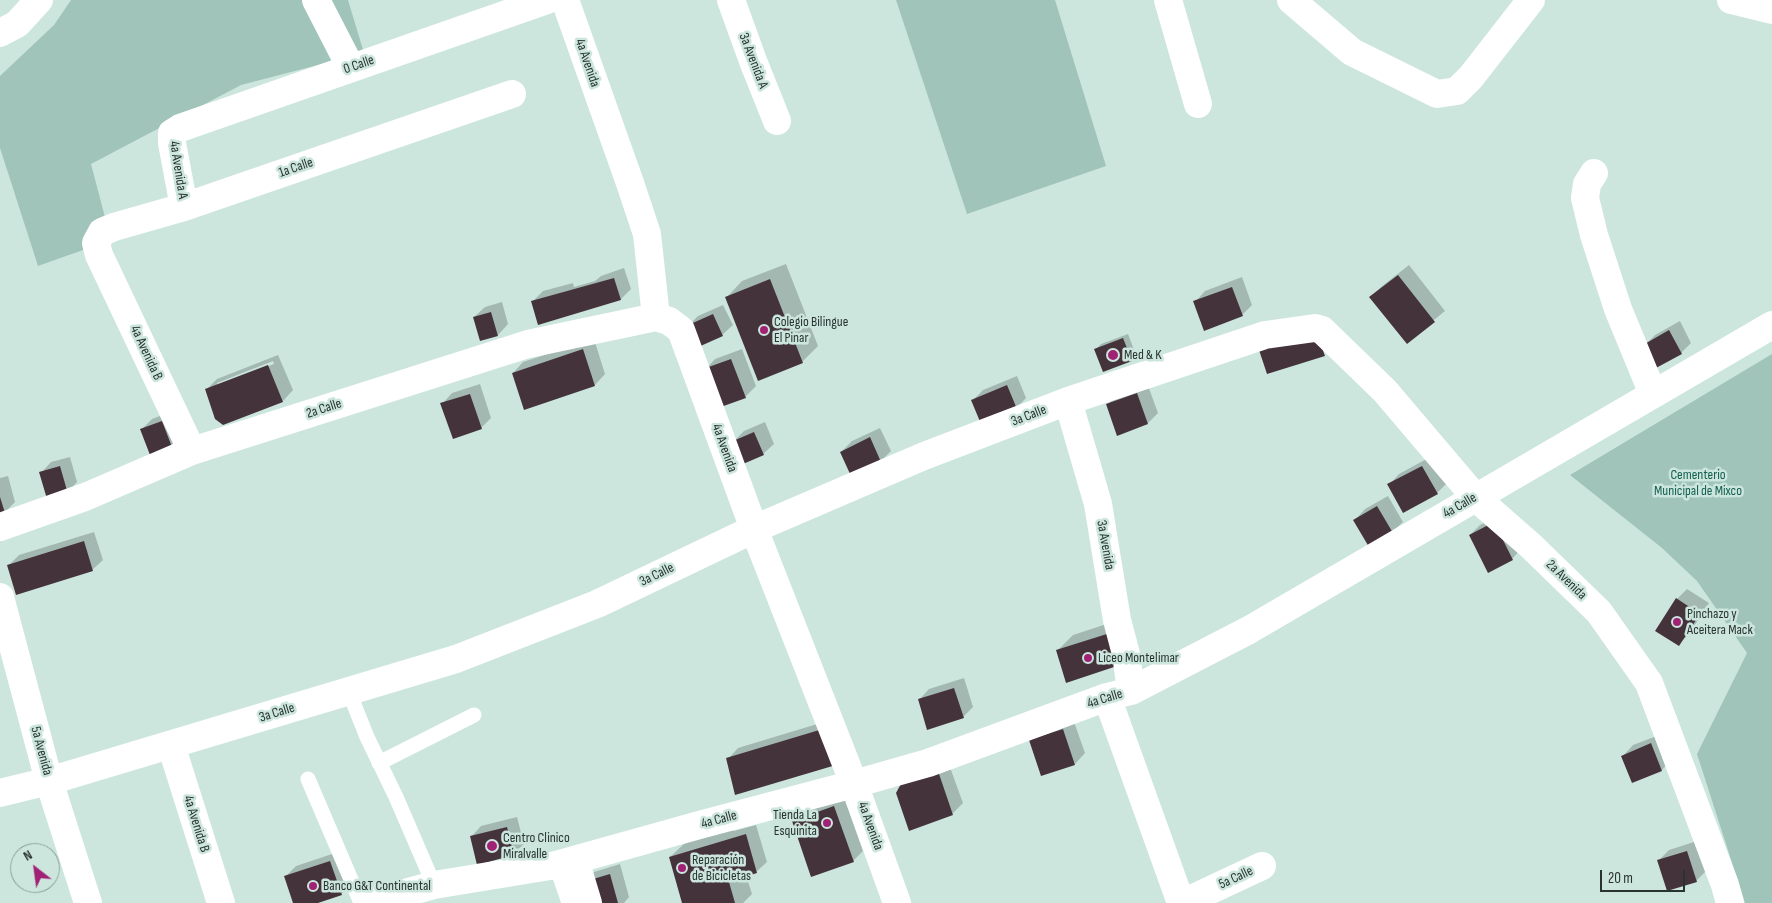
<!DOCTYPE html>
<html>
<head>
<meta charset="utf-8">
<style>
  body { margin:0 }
  #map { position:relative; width:1772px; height:903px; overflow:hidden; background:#cce6de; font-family:"Sofia Sans Condensed",sans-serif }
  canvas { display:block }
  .north { position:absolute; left:10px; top:843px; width:50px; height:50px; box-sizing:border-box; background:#cce6de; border:1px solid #8b9f98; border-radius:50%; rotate:330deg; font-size:14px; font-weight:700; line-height:20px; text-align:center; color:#293430 }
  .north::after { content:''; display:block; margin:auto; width:18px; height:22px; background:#a12274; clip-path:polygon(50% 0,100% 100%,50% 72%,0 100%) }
  .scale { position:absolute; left:1600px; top:870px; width:85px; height:22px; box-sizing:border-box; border:2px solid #293430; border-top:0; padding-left:6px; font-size:15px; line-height:18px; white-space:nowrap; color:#293430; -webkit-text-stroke:4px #cce6de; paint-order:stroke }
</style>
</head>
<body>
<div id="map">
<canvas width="1772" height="903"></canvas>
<div class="north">N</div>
<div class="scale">20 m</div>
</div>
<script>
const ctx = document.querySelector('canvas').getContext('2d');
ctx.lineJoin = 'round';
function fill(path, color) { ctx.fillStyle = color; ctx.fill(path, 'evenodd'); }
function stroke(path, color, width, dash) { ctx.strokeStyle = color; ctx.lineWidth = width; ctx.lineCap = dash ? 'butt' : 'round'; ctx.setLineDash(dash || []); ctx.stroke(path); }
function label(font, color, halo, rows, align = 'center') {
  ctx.font = font + ' "Sofia Sans Condensed",sans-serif'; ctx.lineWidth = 5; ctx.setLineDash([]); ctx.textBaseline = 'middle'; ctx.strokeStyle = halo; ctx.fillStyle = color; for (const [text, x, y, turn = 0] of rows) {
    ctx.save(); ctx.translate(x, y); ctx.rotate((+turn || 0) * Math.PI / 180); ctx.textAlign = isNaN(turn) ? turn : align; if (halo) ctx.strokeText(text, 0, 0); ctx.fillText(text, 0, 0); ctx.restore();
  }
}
fill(new Path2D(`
  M71,0h277l16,53 -123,32 -150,79 20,76 -73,26 -38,-118v-72l54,-51z
  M896,0h159l51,166 -139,48z
  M1772,354v549h-27l-48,-149 50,-101 -50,-72 -35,-33 -92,-73z`), '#a0c4b9');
fill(new Path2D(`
  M786,264l32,82 -16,16 -75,-65 15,-16z
  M1409,265l36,46 -38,31 -36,-45 10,-10z
  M624,268l7,21 -10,10 -88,2 10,-10 30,-8 1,4 21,-6 6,-5z
  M1242,277l10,28 -10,10 -47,-13 10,-11z
  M502,302l6,22 -10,11 -24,-18 11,-10z
  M723,305l10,20 -11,10 -34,-9 10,-10z
  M1680,321l11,22 -10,10 -36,-8 10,-10z
  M1128,334l8,21 -5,5 -35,-11 5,-5z
  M594,339l11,35 -10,11 -71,23 -11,-35 10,-11z
  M742,349l14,37 -11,11 -40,-27 10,-11z
  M278,355l15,35 -10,11 -60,23 -16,-35 10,-10zM273,361l1,3 -57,22v-3z
  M1017,376l9,22 -10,10 -43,-8 10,-10z
  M1147,383l11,30 -10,10 -41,-18 11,-11z
  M480,384l11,34 -10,10 -39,-24 10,-11z
  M173,411l8,25 -10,10 -29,-17 10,-10z
  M765,422l9,22 -11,10 -29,-13 10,-10z
  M880,428l11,23 -10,10 -40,-9 11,-11z
  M1432,456l15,27 -10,10 -48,-8 10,-11z
  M70,457l7,25 -10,11 -26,-20 10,-11z
  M8,476l7,26 -10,10 -5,1v-35z
  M1388,496l15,26 -11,10 -37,-12 10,-11z
  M1504,513l18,35 -10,11 -42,-24 10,-10z
  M94,532l9,28 -11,10 -83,-5 10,-10z
  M1687,589l22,14 -20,31 -10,10 -2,-45z
  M1125,618l-6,46 -62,-13 16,-16z
  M964,678l9,29 -10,10 -44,-17 10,-11z
  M837,718l9,35 -118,6 10,-11z
  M1073,719l12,34 -10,11 -45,-23z
  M1662,734l10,25 -10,11 -29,12 -10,-26 10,-11z
  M947,759l16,44 -11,11 -48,-33z
  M844,797l19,54 -10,10 -60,-40 11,-10z
  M517,817l7,27 -11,10 -42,-17 10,-11z
  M756,825l11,37 -11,10 -10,3 6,19 -9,9h-60l-13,-46 16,-15 47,-14 1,3z
  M1697,841l9,30 -10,10 -37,-21 10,-10z
  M341,851l10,33 -10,10 -28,9h-19l-8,-27 10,-10z
  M620,864l9,33 -5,6h-34l-6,-21 10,-10z`), '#0003');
fill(new Path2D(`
  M1398,275l37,47 -28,22 -38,-47z
  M614,278l7,22 -83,25 -7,-24z
  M770,279l33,84 -45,18 -33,-84z
  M1232,287l11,29 -39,15 -11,-30z
  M491,312l7,24 -18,5 -7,-24z
  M713,314l10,22 -27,12 -10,-22z
  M1669,330l13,24 -26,14 -13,-23z
  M1316,331l9,25 -58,18 -8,-24z
  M1123,338l9,23 -29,11 -9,-23z
  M583,349l12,37 -71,24 -12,-37z
  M731,359l15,39 -28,10 -15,-39z
  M268,365l15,37 -60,23 -8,-6 -10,-30z
  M1007,385l10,24 -36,15 -10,-24z
  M1137,393l11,31 -31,12 -11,-32z
  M470,394l12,35 -29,10 -13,-36z
  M162,421l10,26 -22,8 -10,-26z
  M754,432l10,23 -21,9 -10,-23z
  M870,437l11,25 -30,14 -11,-24z
  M60,466l8,28 -21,5 -8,-27z
  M1422,466l16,28 -35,19 -16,-29z
  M0,497l5,16 -5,2z
  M1377,506l16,27 -24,14 -16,-27z
  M1494,522l19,38 -25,13 -19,-38z
  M84,541l9,30 -77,24 -9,-30z
  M1676,598l24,16 -21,32 -24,-15z
  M1110,633l10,32 -54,18 -10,-33z
  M954,688l10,30 -37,12 -9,-31z
  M826,728l10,37 -101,30 -9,-37z
  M1063,729l12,36 -34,11 -12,-36z
  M1651,743l11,28 -30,12 -11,-27z
  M937,768l16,47 -44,16 -13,-38 7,-13z
  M834,806l20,56 -43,15 -19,-56z
  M507,827l7,28 -37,10 -7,-29z
  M746,834l11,39 -28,9 6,21h-53l-13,-46z
  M1687,851l10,31 -30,9 -10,-31z
  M330,861l12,34 -24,8h-25l-9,-27z
  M610,874l8,29h-29l-6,-21z`), '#45333c');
stroke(new Path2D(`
  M349,692l18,45 29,60 38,88
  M379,763l95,-48
  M308,779l53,124
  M556,865l13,38`), '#fff', 15);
stroke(new Path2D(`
  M316,0l35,68
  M565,0l65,183 17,51 9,83
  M731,0l22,61 24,60
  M1168,0l30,104
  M1291,0l61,52 85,42 20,-3 14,-14 60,-77
  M1731,0l41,10
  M0,33l17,-9 22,-24
  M1594,173l-7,11 -2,14 9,37 24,74 35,85
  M184,207l-12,-64v-10l8,-5 367,-128
  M656,317l13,4 12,9 73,199 100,255 43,119
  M1068,401l30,103 19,116 9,34 5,37
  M192,451l-93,-196 -3,-12 6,-11 12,-5 70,-20 328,-113
  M0,527l85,-30 107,-46 336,-107 128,-27
  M0,597l49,184 39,122
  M1107,697l74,206
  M171,745l50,158
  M0,793l49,-12 407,-122 141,-55 157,-75 170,-73 144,-55 197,-66 50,-7 7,2 63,61 90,106 56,49 68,66 50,71 76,202 5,18
  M575,860l13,43
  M368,903l66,-18 122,-20 147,-41 151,-40 74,-21 179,-66 24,-6 118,-61 523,-305
  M1183,903l79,-37`), '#fff', 28);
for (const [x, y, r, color] of [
  [764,330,5,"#a12274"],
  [1113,355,6,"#a12274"],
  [1677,622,5,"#a12274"],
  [1088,658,5,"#a12274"],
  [827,823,5,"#a12274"],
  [492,846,6,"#a12274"],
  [682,868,5,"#a12274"],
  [313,886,5,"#a12274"]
]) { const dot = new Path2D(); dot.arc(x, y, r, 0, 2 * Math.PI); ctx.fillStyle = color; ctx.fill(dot); stroke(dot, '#cce6de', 2); }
label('14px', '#293430', '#cce6de', [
  ["3a Avenida A",753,61,69],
  ["4a Avenida",587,63,71],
  ["0 Calle",359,65,-19],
  ["1a Calle",296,168,-19],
  ["4a Avenida A",178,170,81],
  ["4a Avenida B",146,353,65],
  ["2a Calle",324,409,-18],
  ["3a Calle",1029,416,-21],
  ["4a Avenida",724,448,70],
  ["4a Calle",1460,506,-30],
  ["3a Avenida",1105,545,80],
  ["3a Calle",657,575,-26],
  ["2a Avenida",1566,580,44],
  ["4a Calle",1105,699,-17],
  ["3a Calle",277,713,-17],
  ["5a Avenida",41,751,75],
  ["4a Calle",719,820,-15],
  ["4a Avenida B",196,824,73],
  ["4a Avenida",870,826,70],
  ["5a Calle",1236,878,-25]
]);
label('14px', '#293430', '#cce6de', [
  ["Colegio Bilingue",774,322],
  ["El Pinar",774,338],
  ["Med & K",1124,355],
  ["Pinchazo y",1687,614],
  ["Aceitera Mack",1687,630],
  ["Liceo Montelimar",1098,658],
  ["Tienda La",817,815,"right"],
  ["Esquinita",817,831,"right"],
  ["Centro Clinico",503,838],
  ["Miralvalle",503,854],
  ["Reparación",692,860],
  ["de Bicicletas",692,876],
  ["Banco G&T Continental",323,886]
], 'left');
label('14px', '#14604f', '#cce6de', [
  ["Cementerio",1698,475],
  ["Municipal de Mixco",1698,491]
]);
</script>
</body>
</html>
